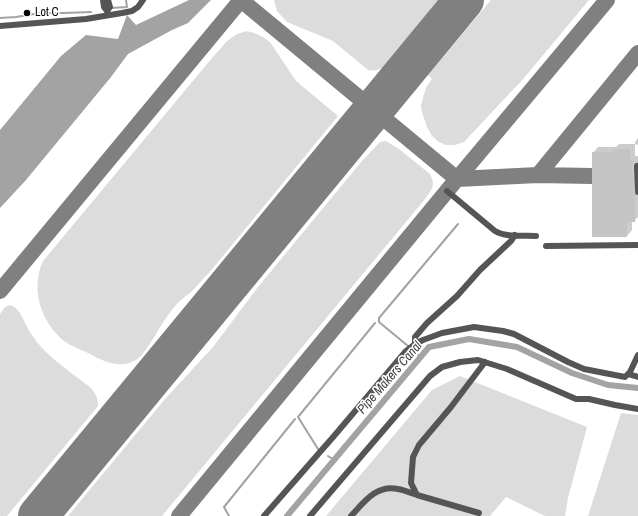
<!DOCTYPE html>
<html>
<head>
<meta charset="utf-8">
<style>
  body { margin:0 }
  canvas { display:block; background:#fff }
</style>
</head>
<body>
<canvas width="638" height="516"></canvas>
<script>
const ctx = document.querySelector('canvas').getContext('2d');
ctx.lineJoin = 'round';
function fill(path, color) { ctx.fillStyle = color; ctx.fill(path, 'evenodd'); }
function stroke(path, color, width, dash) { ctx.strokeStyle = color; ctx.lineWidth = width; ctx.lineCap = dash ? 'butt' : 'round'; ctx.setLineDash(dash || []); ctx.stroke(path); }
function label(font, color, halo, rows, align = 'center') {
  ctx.font = font + ' "Archivo Narrow",sans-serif'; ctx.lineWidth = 3; ctx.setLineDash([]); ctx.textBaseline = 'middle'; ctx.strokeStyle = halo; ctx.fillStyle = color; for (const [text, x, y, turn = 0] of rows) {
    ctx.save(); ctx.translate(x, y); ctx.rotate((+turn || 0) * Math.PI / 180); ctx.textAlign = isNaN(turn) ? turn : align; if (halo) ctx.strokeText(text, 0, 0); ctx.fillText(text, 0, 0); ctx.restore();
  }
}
fill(new Path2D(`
  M274,0h165l-55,67c-5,3 -10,4 -16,3l-35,-29 -46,-19 -10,-11z
  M491,0h98l-65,78 -60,64 -9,3h-9l-7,-3 -7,-6 -5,-9 -5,-15 -1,-6 3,-12 3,-8 5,-7 -4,-4z
  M247,31l7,2 9,4 7,5 26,39 42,35 -129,157c-7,6 -12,14 -19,20 -5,4 -10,7 -14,12 -11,12 -18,27 -27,40 -4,5 -8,13 -15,16 -16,8 -31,0 -46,-8 -8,-4 -17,-7 -24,-12 -23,-19 -34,-52 -21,-80l169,-203 15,-17 10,-7z
  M386,141l13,8 31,25c6,12 2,15 -5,25l-263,317h-94l97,-117 48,-52 45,-60 104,-126 18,-19z
  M10,305c11,3 15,20 21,29 15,23 39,37 60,54 5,6 7,10 7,18l-91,110h-7v-202l5,-7z
  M460,376l127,51 -19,71 -3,18h-20l-39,-19 -16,19h-164l106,-126z
  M621,413l17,2v101h-50z`), '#dcdcdc');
fill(new Path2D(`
  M189,0h22l-23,23 -16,7 -44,24 -17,23 -85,103 -26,28v-78l61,-74 25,-21 32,4 9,-24 9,10z`), '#a3a3a3');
fill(new Path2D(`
  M638,138v7l-3,-1v-2z
  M619,144h16v12h3v61l-4,4h-2v9l-5,6 -34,-83 5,-6h18z`), '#0003');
stroke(new Path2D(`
  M126,0l1,7
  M111,8l16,-1
  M0,18l16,-1 24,-4h24l27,-1
  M408,346l-29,-24v-4l79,-94
  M418,355l3,2
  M318,449l-20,-32 77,-94
  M328,456l6,4
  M229,516l-5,-9 71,-88`), '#a3a3a3', 2);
stroke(new Path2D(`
  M287,516l142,-169 40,-8 48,8 55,26 36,12 30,3`), '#a3a3a3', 6);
stroke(new Path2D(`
  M241,0l216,179 81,-4 100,-122
  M538,175l54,1
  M0,291l241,-291
  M179,516l268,-325 160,-191`), '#808080', 16);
stroke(new Path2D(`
  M38,516l426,-516`), '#808080', 40);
fill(new Path2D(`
  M613,149h17v12h4l-2,5 2,26 1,3v27h-8v15h-35v-85h21z`), '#c4c4c4');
stroke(new Path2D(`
  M103,0l1,7 3,4
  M108,15l-1,-4 3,-4 -2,-7
  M0,26l86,-7 36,-6 10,-2 6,-4 5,-7
  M637,166l1,26
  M447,191l48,40c12,7 27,4 41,5
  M546,246l92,-1
  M415,344v-7l12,-14 30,-27 23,-26 31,-29 4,-6
  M628,374l10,3
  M479,513l-62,-18 -6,-12 2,-26 6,-12 32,-38 34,-45
  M264,516l70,-80 72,-85 9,-7 8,-4 19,-7 32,-6 29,4 11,3 54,28 16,7 41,8 5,-5 8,-17
  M310,516l120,-140 12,-9 18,-5 18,-2 29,9 69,30h13l26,6 23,4
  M351,516c13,-14 26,-32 47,-27 6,1 13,4 19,6`), '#555', 6);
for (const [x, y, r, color] of [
  [27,13,4,"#000"]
]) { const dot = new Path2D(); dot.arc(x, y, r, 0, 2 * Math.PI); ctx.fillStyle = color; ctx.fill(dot); stroke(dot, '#fff', 1.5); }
label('12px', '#000', '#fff', [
  ["Lot C",35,13]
], 'left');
label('italic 13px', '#444', '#fff', [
  ["Pipe Makers Canal",390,378,-49]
]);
</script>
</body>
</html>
